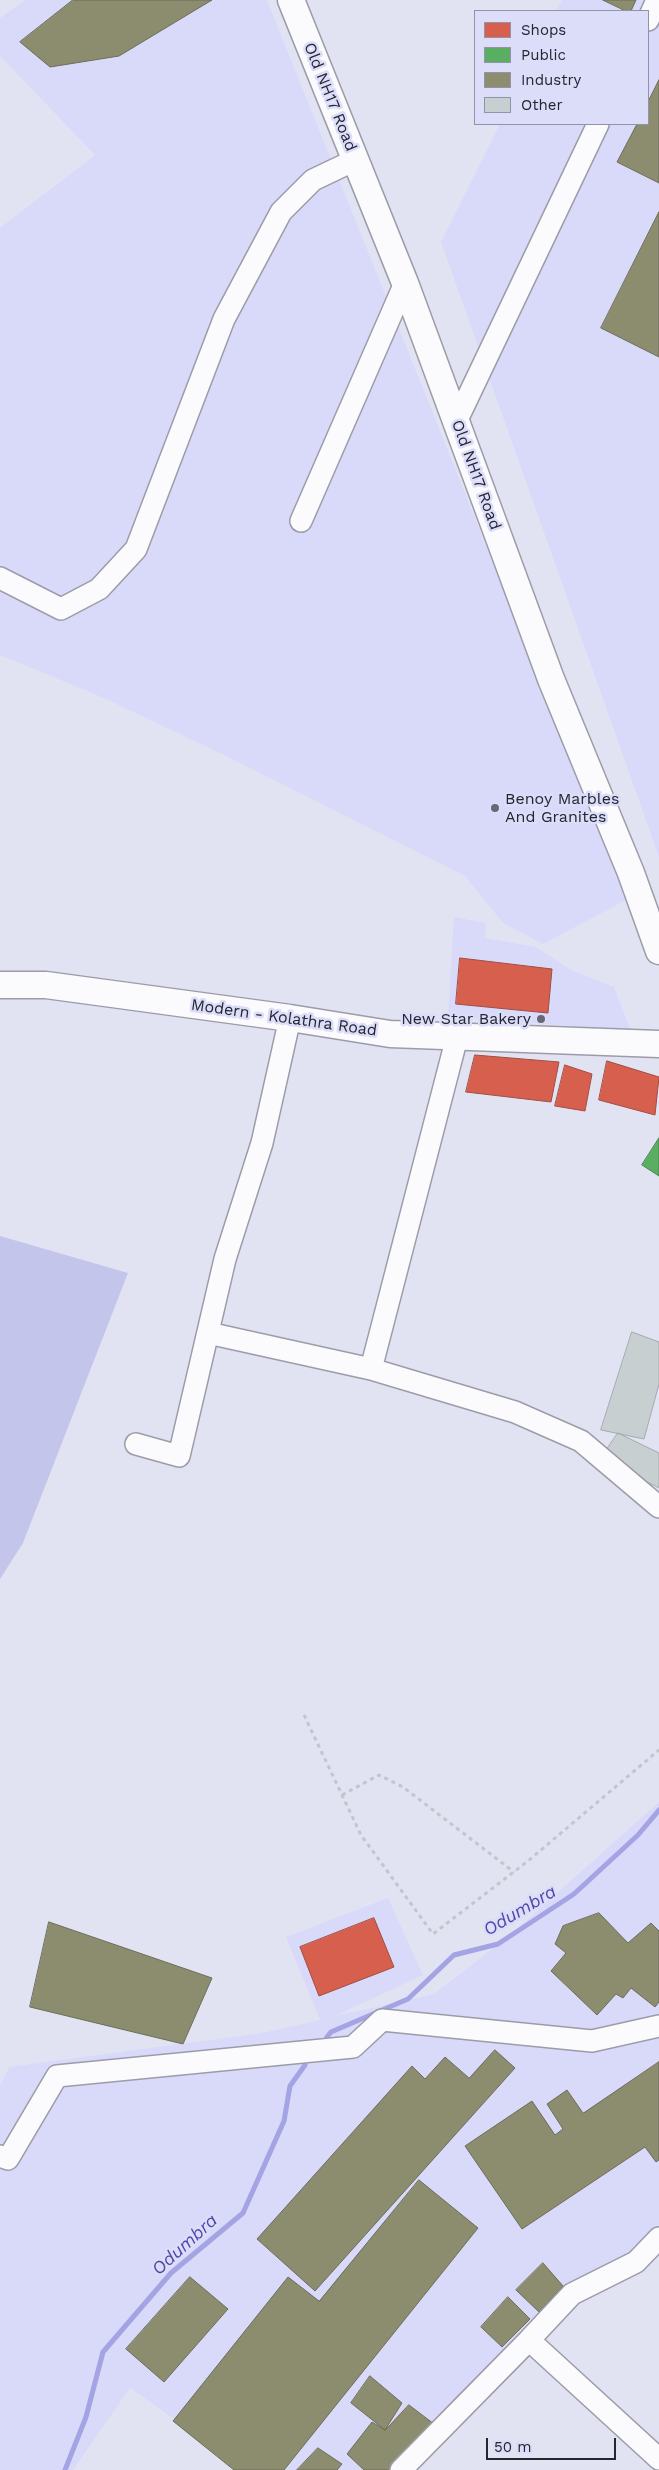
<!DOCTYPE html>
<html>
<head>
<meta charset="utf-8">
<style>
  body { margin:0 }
  #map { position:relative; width:659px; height:2470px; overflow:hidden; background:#e2e3f2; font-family:"Work Sans",sans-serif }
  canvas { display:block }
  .legend { position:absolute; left:474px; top:10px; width:175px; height:115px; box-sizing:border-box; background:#dbddf9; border:1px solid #9293a9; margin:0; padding:6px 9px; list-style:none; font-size:15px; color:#252532 }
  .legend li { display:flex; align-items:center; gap:10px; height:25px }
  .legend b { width:25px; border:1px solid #9293a9 }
  .scale { position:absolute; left:486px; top:2438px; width:130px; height:22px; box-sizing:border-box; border:2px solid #252532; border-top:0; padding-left:6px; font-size:15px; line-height:18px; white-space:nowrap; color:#252532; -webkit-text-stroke:4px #dbddf9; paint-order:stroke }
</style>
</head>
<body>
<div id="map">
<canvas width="659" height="2470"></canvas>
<ul class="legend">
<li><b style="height:14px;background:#d6604d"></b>Shops</li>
<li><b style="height:14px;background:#5aae61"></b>Public</li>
<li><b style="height:14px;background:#8c8c6e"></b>Industry</li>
<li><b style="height:14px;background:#c8cfd1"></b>Other</li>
</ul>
<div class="scale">50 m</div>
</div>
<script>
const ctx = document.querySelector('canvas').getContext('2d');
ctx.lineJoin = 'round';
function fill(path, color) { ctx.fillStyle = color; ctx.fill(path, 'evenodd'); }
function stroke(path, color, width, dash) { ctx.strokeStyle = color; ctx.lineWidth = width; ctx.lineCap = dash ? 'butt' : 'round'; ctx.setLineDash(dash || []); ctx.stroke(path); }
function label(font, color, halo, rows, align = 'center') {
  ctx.font = font + ' "Work Sans",sans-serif'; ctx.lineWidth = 5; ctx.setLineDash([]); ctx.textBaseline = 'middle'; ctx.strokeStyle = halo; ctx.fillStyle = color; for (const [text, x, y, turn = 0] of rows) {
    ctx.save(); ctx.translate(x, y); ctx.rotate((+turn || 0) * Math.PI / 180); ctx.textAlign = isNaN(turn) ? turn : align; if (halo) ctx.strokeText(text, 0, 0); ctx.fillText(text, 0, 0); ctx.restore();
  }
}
fill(new Path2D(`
  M25,0h242l361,899 -85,45 -40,-21 -38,-47 -239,-120 -122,-58 -104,-43v-427l95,-73 -95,-99v-38z
  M562,0h97v857l-218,-615 59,-118h148v-113h-92z
  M454,917l32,6 -1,15 51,9 35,23 43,17 17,44 -183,-15z
  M659,1802v425l-35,39 -59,27 -175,177h-143l-117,-82 -57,82h-73v-384l9,-19 253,-34 58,-13 -34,-83 102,-39 35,77 -88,41 99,-22 76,-59z`), '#d9daf9');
fill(new Path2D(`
  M0,1236l128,37 -105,270 -23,36z`), '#c4c5ea');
const shops = new Path2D(`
  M460,958l92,11 -4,44 -92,-9z
  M475,1055l84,7 -8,40 -85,-10z
  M607,1061l52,16 -4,38 -56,-15z
  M565,1065l27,9 -7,37 -30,-5z
  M374,1918l20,49 -75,29 -19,-49z`);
fill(shops, '#d6604d');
stroke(shops, '#a14e45', 1);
const public = new Path2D(`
  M659,1138v38l-17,-11z`);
fill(public, '#5aae61');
stroke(public, '#4a8553', 1);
const industry = new Path2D(`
  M73,0h139l-93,56 -69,11 -30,-25z
  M603,0h33l-5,11h-5z
  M659,80v103l-42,-21 20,-38h11v-22z
  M659,212v145l-58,-29z
  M599,1913l29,30 23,-20 8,8v71l-4,5 -24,-19 -8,10 -7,-4 -19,21 -46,-44 15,-18 -11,-9 8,-18z
  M49,1922l163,56 -29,66 -153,-37z
  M495,2050l20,18 -200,223 -58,-52 155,-173 13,13 20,-22 24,21z
  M659,2062v98l-3,2 -11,-15 -123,82 -57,-83 67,-45 23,34 8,-6 -16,-25 20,-14 16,23z
  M419,2180l59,48 -194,242h-50l-61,-49 115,-144 31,24z
  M543,2263l20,23 -24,26 -23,-22z
  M190,2277l38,32 -64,73 -38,-33z
  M508,2297l22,22 -28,28 -21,-20z
  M370,2376l32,27 -17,27 -34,-27z
  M409,2405l25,19 -44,46h-26l-17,-16 25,-32 13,8z
  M318,2448l24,16 -5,6h-40z`);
fill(industry, '#8c8c6e');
stroke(industry, '#6d6d5c', 1);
stroke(new Path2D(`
  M327,2037l4,-5 77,-33 46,-44 44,-11 76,-50 64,-59 21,-25
  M65,2470l21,-53 17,-65 68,-79 72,-60 41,-92 6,-35 15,-21`), '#a4a3e3', 5);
const building = new Path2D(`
  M632,1332l27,10v42l-15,55 -43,-9z
  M618,1433l41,20v35l-58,-30z`);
fill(building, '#c8cfd1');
stroke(building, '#a3aaad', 1);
const minor = new Path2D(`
  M648,20l9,-20
  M456,422l142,-298
  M301,521l104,-238
  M0,578l61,31 38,-20 37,-40 88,-230 57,-107 32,-32 42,-20
  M208,1333l163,36 86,-332
  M371,1369l144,43 66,29 78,66
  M136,1444l43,12 46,-197 37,-116 28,-125
  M0,2156l8,3 49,-83 296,-29 29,-27 210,21 67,-15
  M529,2340l43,-46 64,-32 23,-24
  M401,2470l128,-130 130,119`);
const major = new Path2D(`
  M291,0l114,283 146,396 80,194 28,78
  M0,985h46l244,33 100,16 269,10`);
stroke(minor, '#9c9ca9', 24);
stroke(major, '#9c9ca9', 29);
stroke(new Path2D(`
  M304,1715l57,120 72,99 95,-73 131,-111
  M342,1795l37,-20 24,12 111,85`), '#c4c5cc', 3, [4, 4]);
stroke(minor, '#fbfbfd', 21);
stroke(major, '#fbfbfd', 26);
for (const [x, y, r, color] of [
  [495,808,5,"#676875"],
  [541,1019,5,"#676875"]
]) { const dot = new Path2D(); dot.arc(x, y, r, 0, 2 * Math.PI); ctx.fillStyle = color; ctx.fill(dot); stroke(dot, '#dbddf9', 2); }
label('16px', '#252532', '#dbddf9', [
  ["Old NH17 Road",330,97,68],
  ["Old NH17 Road",476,475,70],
  ["Modern - Kolathra Road",284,1018,8]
]);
label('16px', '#252532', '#dbddf9', [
  ["Benoy Marbles",505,799],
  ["And Granites",505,817],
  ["New Star Bakery",531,1019,"right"]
], 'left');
label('italic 18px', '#5045aa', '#dbddf9', [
  ["Odumbra",520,1911,-31],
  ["Odumbra",185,2245,-42]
]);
</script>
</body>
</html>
